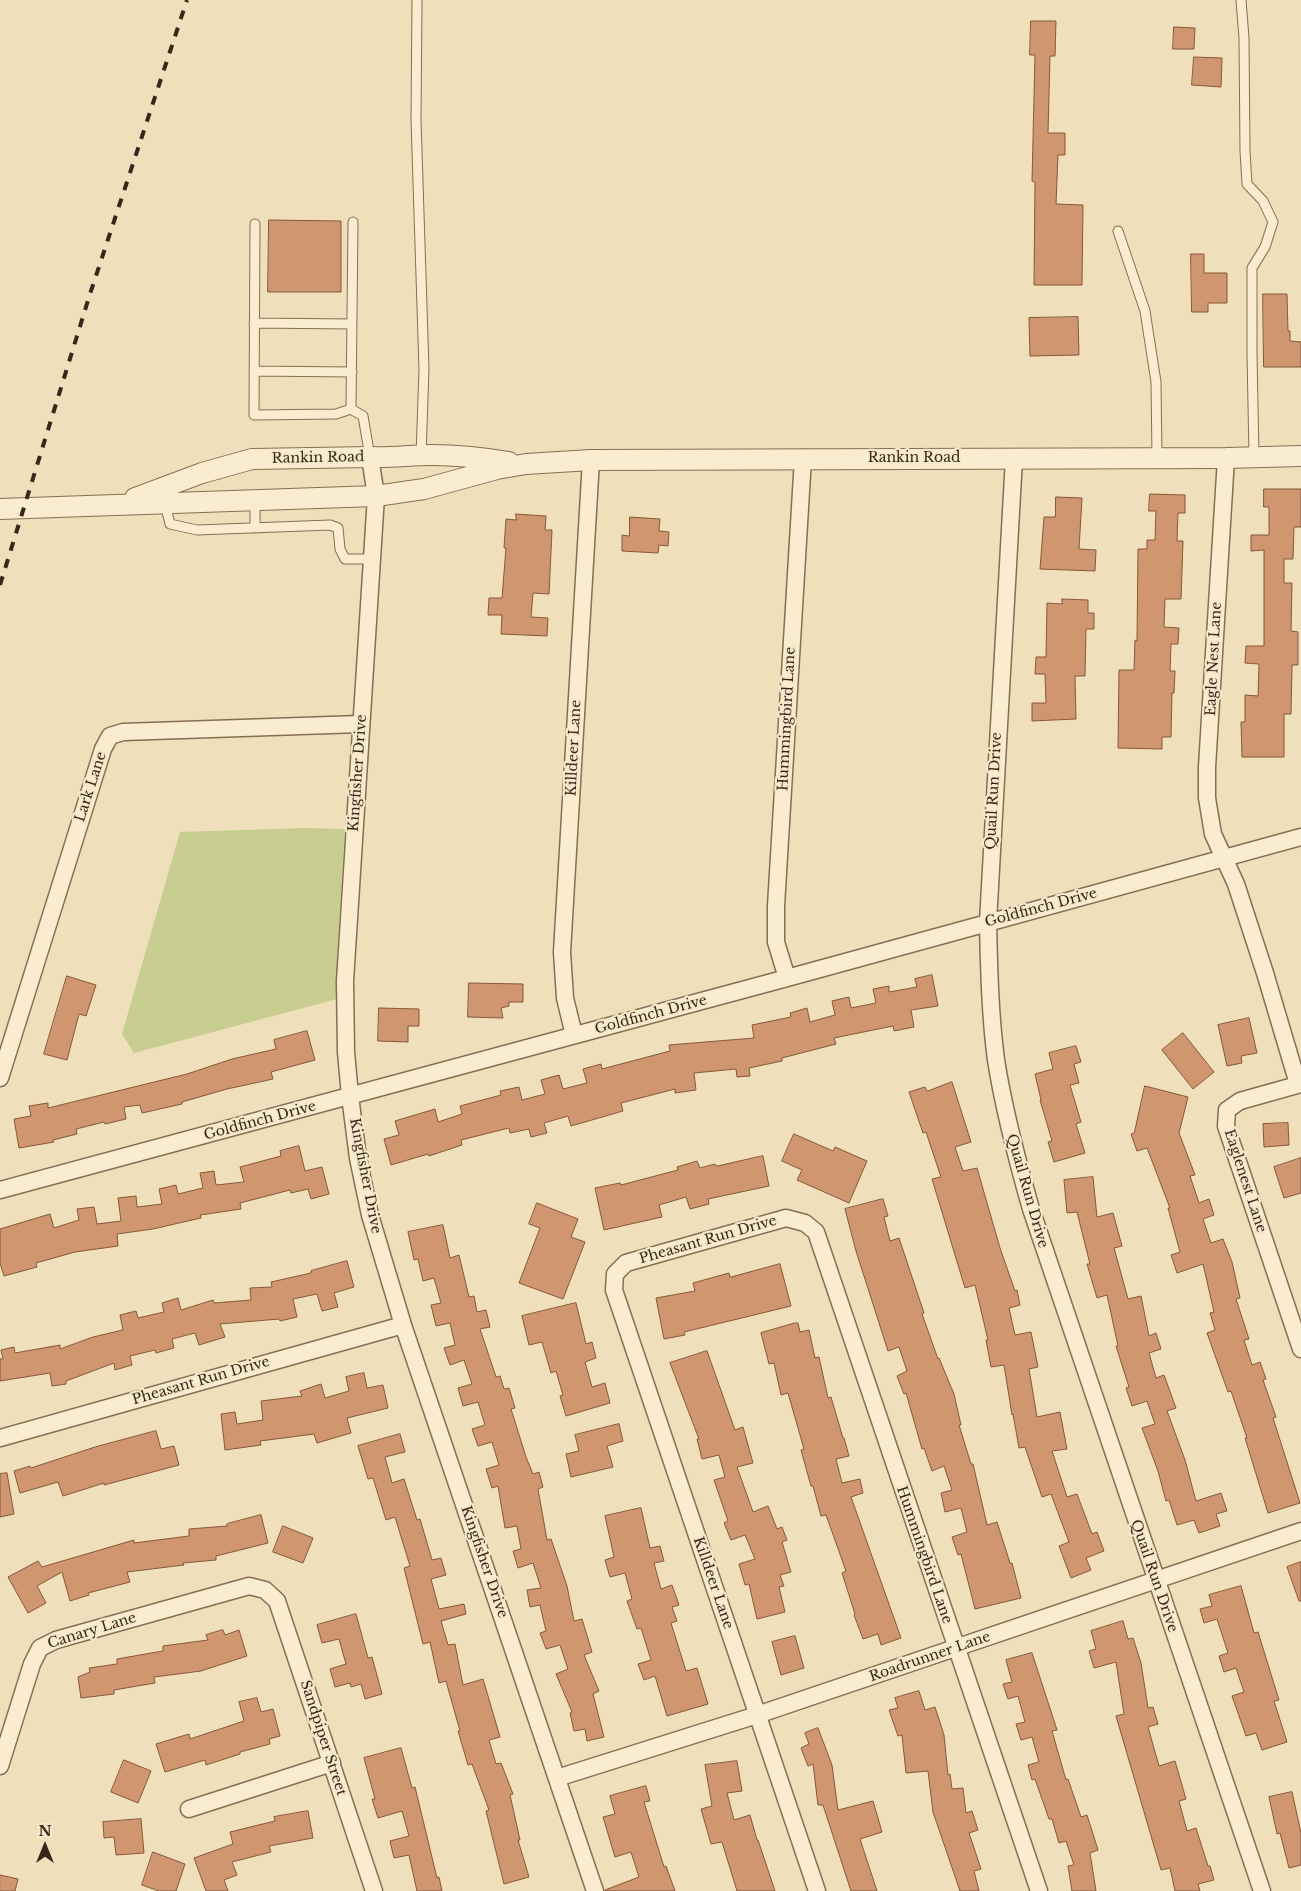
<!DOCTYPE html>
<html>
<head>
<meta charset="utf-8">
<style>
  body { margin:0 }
  #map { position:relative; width:1301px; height:1891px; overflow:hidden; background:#efdfbb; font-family:"Libre Baskerville",serif }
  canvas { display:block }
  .north { position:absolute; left:20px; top:1821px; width:50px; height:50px; -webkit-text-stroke:4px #f6e9ca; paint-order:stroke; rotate:0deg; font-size:14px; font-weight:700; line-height:20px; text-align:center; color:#35271a }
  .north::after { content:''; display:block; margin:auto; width:18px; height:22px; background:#35271a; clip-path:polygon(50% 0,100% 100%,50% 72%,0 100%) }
</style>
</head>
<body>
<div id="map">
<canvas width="1301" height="1891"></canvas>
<div class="north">N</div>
</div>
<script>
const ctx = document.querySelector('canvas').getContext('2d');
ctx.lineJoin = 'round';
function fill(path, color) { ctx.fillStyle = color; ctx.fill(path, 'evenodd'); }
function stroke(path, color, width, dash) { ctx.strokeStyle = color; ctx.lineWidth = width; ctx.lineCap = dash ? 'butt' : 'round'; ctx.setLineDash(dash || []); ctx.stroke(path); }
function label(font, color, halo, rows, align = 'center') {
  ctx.font = font + ' "Libre Baskerville",serif'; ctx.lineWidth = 4.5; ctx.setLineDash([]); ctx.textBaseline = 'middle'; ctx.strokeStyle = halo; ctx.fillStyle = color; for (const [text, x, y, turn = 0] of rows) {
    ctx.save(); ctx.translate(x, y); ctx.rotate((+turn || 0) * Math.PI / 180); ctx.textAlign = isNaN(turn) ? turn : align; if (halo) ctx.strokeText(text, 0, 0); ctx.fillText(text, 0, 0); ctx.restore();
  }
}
fill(new Path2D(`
  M306,828l39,1 -8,125v45l-203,54 -12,-19 58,-202z`), '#c6cd8f');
const building = new Path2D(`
  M1031,21h25l-1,35h-5l-2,77h17v22h-7l-2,49 27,1 -1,80h-48l1,-103 -3,-1 3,-126h-5z
  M1174,27l21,1 -1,21h-21z
  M1194,57l28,1 -1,29 -29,-2z
  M269,220l72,1v71h-73z
  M1191,254h13v19h23v30h-19v9h-16z
  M1263,294h24l1,37h2v10l11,1v25h-37z
  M1078,317l1,38 -49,1 -1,-38z
  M1264,489h37v38h-7l-1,32h-9v24h8l-1,48 7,1v33h-6l-1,49h-7v43h-42l-1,-35h4v-27l13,1 1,-32 -14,-1 1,-17h18v-96l-13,1v-16h18v-28h-5z
  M1150,494l35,1v18h-7l-1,28h6l-2,58h-16l-1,28 15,1 -1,16h-7l-1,27h5l-1,22h-2l-1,44h-9v12l-44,-1 1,-78h15l1,-30 2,1 1,-92h9v-9h8l1,-29h-7z
  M1056,497l26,1 -3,51 17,1 -1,21 -55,-2 4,-52h11z
  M516,514l30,2 -1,14h7l-3,64 -16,-1 -2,24 17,1 -1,18 -46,-2 1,-19h-14l1,-17h13l4,-50h-2l2,-29 10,1z
  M630,517l30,2 -1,12 10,1 -1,14 -9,-1 -1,8 -36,-2v-16l7,1z
  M1062,599l26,1v13h6v16h-8l-1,47h-10l1,43 -44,2v-18h14l-1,-29h-10l1,-17h10l1,-54 15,1z
  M932,975l6,31 -27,4 3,17 -20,4 -1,-5 -59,12 2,6 -54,14v3l-33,7 1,8 -13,1 -1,-8 -42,4 2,17 -21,3v-4l-54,14 2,8 -52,15 -3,-10 -24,7 3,10 -16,4 -2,-8 -19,4 -1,-5 -48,12 1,5 -33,11 -1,-2 -37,11 -7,-26 15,-4 -4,-14 40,-12 3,13 24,-8 -2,-8 41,-11 -1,-4 19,-4 3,13 23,-6 -4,-14 18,-5 4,14 24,-6 -4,-14 18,-5 1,5 68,-18 -1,-6 85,-7 -2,-13 39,-8 -1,-4 17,-5 3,14 25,-7 -3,-14 17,-4 2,11 25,-5 -3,-14 16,-3v6l28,-5 -2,-8z
  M67,976l29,9 -10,31 -7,-2 -12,46 -23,-6z
  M469,983l54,1v18h-14v4l-8,2 2,10 -35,-1z
  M379,1008l40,1v17h-11v16l-30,-1z
  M1249,1018l8,35 -16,3 1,7 -15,3 -9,-41z
  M307,1031l8,29 -44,12 2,7 -46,10 -45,13v2l-40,9 -2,-8 -16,2 2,12 -21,5 -1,-2 -28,7 1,5 -24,6 1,2 -35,6 -5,-29 17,-3 -2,-10 19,-3v5l139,-34 45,-15 44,-10 -2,-9z
  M1183,1033l31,39 -21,17 -31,-39z
  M1076,1046l5,16 -7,2 5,19 -9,2 11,37 -5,2 9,29 -31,9 -6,-20 4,-1 -12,-41h1l-6,-26 18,-5 -4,-16z
  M952,1082l19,60 -16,5 8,24 14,-3 23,80 15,43 2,-1 3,15 -11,3 6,27 16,-3 7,35 -9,2 8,48 23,-5 7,37 -15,2 15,46 10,-3 15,40 5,-2 7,19 -18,7 5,12 -20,8 -12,-32 10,-4 -18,-48 -9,3 -17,-50 -6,1 -6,-34 -1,1 -8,-50 -13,2 -5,-27h2l-13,-55 -10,3 -33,-109 9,-2 -15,-45 -3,1 -14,-41 16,-5 2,4z
  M1145,1086l43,11 -9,36 16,42 -5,1 9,27 10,-4 5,16 -11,4 8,24 12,-4 9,23 8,36 -4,1 13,40 -5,1 8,25 8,-3 6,17 -3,1 13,37 -3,1 27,85 -32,10 -23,-75h2l-16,-47 -3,1 -21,-59 8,-3 -5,-17 4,-1 -11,-48 -26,9 -6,-18 9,-3 -12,-44h2l-23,-60 -10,3 -6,-17 3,-1z
  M1288,1123l1,22 -25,2 -1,-23z
  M794,1134l39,17 2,-4 32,14 -18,42 -52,-23 5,-10 -20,-9z
  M299,1146l6,25 17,-4 7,27 -18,5 -3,-10 -17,4 -1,-3 -50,13 1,6 -41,6 1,3 -48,11 -36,5 1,12 -43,6 -39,11 1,4 -33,9 -4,-13v-34l50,-15 4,14 25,-8 -2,-11 17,-2 3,17 24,-3 -3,-23 18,-2 1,11 25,-3 -3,-15 17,-4 2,9 25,-6 -3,-15 14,-2 2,14 28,-3 -4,-15 41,-11 -1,-5z
  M763,1156l6,30 -61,13 1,5 -19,5 -4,-12 -27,8 3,12 -58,13 -9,-42 25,-5 1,2 57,-15 -1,-3 20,-6 3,7 15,-4 1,2z
  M1301,1158v35l-17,5 -10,-31z
  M1093,1177l4,40 16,-4 9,33 -8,2 14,51 13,-3 8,40 7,-3 5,16 -12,4 7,25 8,-3 12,33 -9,3 18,49 11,41 25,-8 6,18 -11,3 4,12 -21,7 -5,-13 -17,5 -8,-25 -3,1 -8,-30 -16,-43 13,-4 -8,-23 -15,5 -6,-18 3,-1 -13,-41h2l-11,-51 -10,3 -10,-34h3l-13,-52 -10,1 -3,-33z
  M883,1199l5,17 -4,1 6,24 9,-3 25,75 -2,1 16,45 1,-1 15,36 7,31h-2l12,39h2l14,61 10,-3 13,41h2l9,35 -46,11 -14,-55 -3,1 -6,-18 15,-5 -6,-24 -16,4 -4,-19 11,-3 -8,-24 -12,5 -8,-23 -2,1 -16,-56 -2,1 -7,-18 10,-5 -8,-24 -11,4 -32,-100 -11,-42z
  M537,1203l41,16 -7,18 14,5 -22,57 -44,-16 21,-55 -11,-4z
  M443,1225l7,33 9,-3 10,42 5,-1 3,16 9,-2 4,17 -10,2 16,48 4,-1 4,13 5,-1 6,20 -4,1 15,48 7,17 6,-2 4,15 -5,2 9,51 4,-1 16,47 7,35 8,-2 10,33 -8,3 15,36 -6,3 11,43 -17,4 -2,-12 -11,2 -4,-18 2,-1 -16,-38 12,-5 -8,-24 -14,4 -6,-16 6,-2 -6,-26 -10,2 -3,-17 14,-2 -8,-25 -15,5 -5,-17 8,-2 -4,-23 -12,2 -7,-42 -6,2 -6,-19 13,-4 -7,-23 -14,4 -6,-17 13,-4 -7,-23 -15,4 -5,-18 14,-4 -8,-24 -14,5 -6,-17 11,-3 -5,-22 -14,3 -5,-21 10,-2 -7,-25 -11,3 -5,-22 -4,1 -6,-28z
  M347,1261l7,26 -20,6 4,14 -16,4 -5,-17 -24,5 4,18 -17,4 -1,-2 -59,5 5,13 -26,8 -4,-12 -23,6 2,9 -18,5 -1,-3 -25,6 2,9 -17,5 -1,-7 -48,18v3l-14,2 -2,-13 -50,8v-22h3l-2,-9 13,-3 1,6 45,-8v4l33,-12 30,-7 -3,-15 16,-4 2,7 26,-6 -2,-9 16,-5 3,12 32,-10 1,3 37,-3 -1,-12 22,-1 -1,-5 40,-9v-2z
  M780,1264l11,42 -107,26 1,3 -21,4 -8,-41 39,-7 -2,-8 36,-10 1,4z
  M576,1303l10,41 6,-2 4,16 -11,4 7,25 13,-4 5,20 -44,13 -6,-20 3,-1 -7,-24 -5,2 -9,-31 -13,3 -7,-29z
  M795,1323h3l2,9 9,-2 6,28 4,-1 9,41 3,-1 12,41h1l5,18 -13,3 6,24 18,-4 3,14 -12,4 50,141 -20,7 -3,-11 -15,5 -9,-24 1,-1 -13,-41 4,-2 -20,-56 -5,1 -8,-30h-2l-10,-36 3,-1 -16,-56 -7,2 -7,-32 -5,1 -8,-31z
  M707,1351l28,79 8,-3 10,36 -16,4 16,45 15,-6 9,23 5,-2 5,13 -5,2 9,30 -11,3 4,11 -5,1 6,25 -28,7 -8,-35 -4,1 -6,-21 16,-5 -10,-24 -14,5 -7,-17 4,-2 -14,-41 11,-3 -6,-22 -17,4 -5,-20h2l-29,-76z
  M364,1373l3,15 16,-3 5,23 -41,10 4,15 -34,10 -3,-9 -54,7 1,4 -36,5 -4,-36 14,-2 2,12 26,-4 -2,-19 41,-5 -2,-5 21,-7 4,14 24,-7 -3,-14z
  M619,1424l4,17 -16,5 6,21 -42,10 -5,-23 13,-3 -4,-16z
  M156,1431l5,18 13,-3 5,19 -75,20v-2l-41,13 -5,-14 -38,11 -6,-22 16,-5 1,2 64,-21z
  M400,1434l5,18 -20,5 7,26 12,-4 13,41 3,-1 12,41 9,-2 5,17 -15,4 8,30 25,-5 2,10 -25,7 7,24 7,-1 8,41 20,-6 17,58 -11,3 7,24 5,-1 12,31 -3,1 10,45h-2l11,37 -25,7 -18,-73 3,-1 -17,-46 -4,1 -10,-34h2l-14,-50 -7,2 -9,-41 -7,2 -19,-76 6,-2 -15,-49 -9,3 -13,-42 -5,1 -10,-33z
  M7,1473l7,41 -14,3v-43z
  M641,1508l9,40 10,-2 4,15 -10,2 7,26 11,-4 7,20 -7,2 5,14 -6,2 15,48 11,-3 11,36 -41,12 -12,-40 -11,4 -6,-16 13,-4 -10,-32 -4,1 -10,-28 5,-2 -7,-26 -15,4 -5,-17 9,-3 -9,-41z
  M261,1515l7,28 -52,13v4l-33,3 1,2 -57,7 3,10 -42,11 1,2 -19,6 -8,-29 -25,14 9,17 -18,10 -20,-36 30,-16 4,6 92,-27v3l55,-7v-7l38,-3v-2z
  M283,1526l30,12 -10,25 -30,-11z
  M1301,1562v39h-2l-12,-34z
  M1241,1586l13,47 4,-1 21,68 -5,1 13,41 -25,8 -6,-17 -10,3 -8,-23 -6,-17 12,-4 -8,-24 -12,4 -5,-16 9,-3 -11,-34 -13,4 -4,-14 12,-3 -3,-11z
  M356,1614l12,44 4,-1 10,37 -17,5 -4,-15 -10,3 -1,-4 -15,4 -5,-18 16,-5 -7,-25 -17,4 -5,-18z
  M1123,1621l5,18 5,-1 8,25 7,45 5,-1 5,17 -10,3 11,39 16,-5 11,38 -7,2 8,30 9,-3 12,38h2l4,14 -16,4 2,7h-25l-5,-23 -9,2 -45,-154 8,-2 -8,-52 -22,6 -5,-17 7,-2 -5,-18z
  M223,1630l2,5 14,-5 8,26 -46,15 -47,6 1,6 -41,7v4l-33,4 -3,-21 12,-5 -1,-4 28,-4v-5l46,-8v-5l45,-6 -2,-5z
  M795,1636l9,32 -23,7 -9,-33z
  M1032,1653l25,77 -5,1 14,49 2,-1 13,38 6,-2 11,35 -8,3 6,38h-24l-4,-25 6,-1 -8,-24 -7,2 -7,-24h-3l-14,-40 -3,1 -4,-15 11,-3 -7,-25 -11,3 -5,-16 9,-2 -7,-26 -10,3 -5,-15 9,-2 -6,-22z
  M919,1691l6,19 10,-3 9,28 4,40 2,-1 2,15 11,-1 3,25 6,-2 6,19 -9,3 12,36 -7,2 5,20h-19l-27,-79 -5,-41 -22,2 -4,-38 -4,1 -9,-26 9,-2 -3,-10z
  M257,1698l4,14 12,-3 7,27 -11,3 1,5 -30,8v2l-34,11 -1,-5 -40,12 -9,-28 33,-10 1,5 54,-18 -5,-19z
  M818,1728l14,37 6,45 35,-9 9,31 -22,7 17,52h-26l-28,-86h-5l-5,-41 -5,2 -7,-18 8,-4 -4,-11z
  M401,1748l11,40 3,-1 22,91 2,-1 3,14h-25l-8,-36 -15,3 -4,-17 19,-5 -7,-25 -24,7 -6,-19h3l-11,-41z
  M124,1760l27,11 -13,32 -27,-11z
  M737,1761l5,30 -15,2 7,27 16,-5 7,25h1l17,51h-38l-15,-49 -11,2 -10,-35 11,-3 -7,-41z
  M646,1786l4,15 -6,1 20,65 2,-1 9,25h-70v-1l34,-13 -8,-25 -16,5 -12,-40 12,-3 -5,-18z
  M1292,1792l9,41v32l-12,3 -9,-35 -3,1 -8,-37z
  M308,1811l5,27 -44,8 2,6 -39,10 5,13 -13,5 4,11h-22l-12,-33 39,-14 -3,-12 45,-11 -1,-4z
  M141,1819l3,34 -28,2 -2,-18 -10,1 -1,-16z
  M153,1852l32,12 -9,27h-17l-17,-6z
  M0,1875l18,4 -3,12h-15z`);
fill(building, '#cf966f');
stroke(building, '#865739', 1);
const service = new Path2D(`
  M417,0l-1,120 8,249 -3,87
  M1241,0l3,38 1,113 2,33 16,17 10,21 -8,25 -13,21v85l2,104
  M353,222l-2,187 12,7 7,41
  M255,224l-1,191 82,-1 15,-5
  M1118,231l27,80 11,71 1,75
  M254,323l98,1
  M254,371l98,1
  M165,503l5,21 27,6 133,-5 8,3 2,21 5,10h27
  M255,528v-28`);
const minor = new Path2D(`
  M370,457l6,39 -31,485 1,71 4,44 8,62 12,57 33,110 192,566
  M1014,458l-26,464c1,46 2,92 8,138 8,51 21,100 35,149l231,682
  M1226,458l-19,309v31l6,36 23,50 29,89 33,111
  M787,978l-11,-36v-36l27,-448
  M574,1035l-9,-37 -3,-46 29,-492
  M0,1078l103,-329 7,-13 13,-4 237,-8
  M1301,1084l-61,17 -13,9 -1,16 75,223
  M0,1190l787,-212 514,-141
  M0,1438l403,-113
  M0,1766l32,-102 8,-16 16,-8 193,-54 16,4 12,11 97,290
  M557,1778l200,-63 544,-184
  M189,1809l143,-46
  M817,1891l-203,-601 1,-16 11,-11 160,-45 19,5 11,9 223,659`);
const tertiary = new Path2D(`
  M135,498l67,-25 50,-14 118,-2c21,1 41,-2 62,-2 26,0 52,3 77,7
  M0,509l376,-13 48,-7 73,-20 29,-5 65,-4 635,-2 75,-2`);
stroke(service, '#866e54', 11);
stroke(minor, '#866e54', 19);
stroke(tertiary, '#866e54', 22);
stroke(service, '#faecce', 9);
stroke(minor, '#faecce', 16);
stroke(tertiary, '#faecce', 20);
stroke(new Path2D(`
  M0,585l90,-291 97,-294`), '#35271a', 4, [9, 9]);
label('14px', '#35271a', '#f6e9ca', [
  ["Rankin Road",318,458,-1],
  ["Rankin Road",914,458],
  ["Eagle Nest Lane",1214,659,-87],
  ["Hummingbird Lane",787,719,-87],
  ["Killdeer Lane",574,748,-87],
  ["Kingfisher Drive",358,773,-86],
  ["Lark Lane",91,787,-72],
  ["Quail Run Drive",994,791,-87],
  ["Goldfinch Drive",1041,908,-15],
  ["Goldfinch Drive",651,1015,-15],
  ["Goldfinch Drive",260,1121,-15],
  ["Kingfisher Drive",365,1176,79],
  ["Eaglenest Lane",1245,1181,72],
  ["Quail Run Drive",1027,1191,74],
  ["Pheasant Run Drive",708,1240,-16],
  ["Pheasant Run Drive",201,1381,-16],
  ["Hummingbird Lane",924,1555,71],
  ["Kingfisher Drive",484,1562,71],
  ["Quail Run Drive",1154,1576,71],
  ["Killdeer Lane",713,1583,71],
  ["Canary Lane",92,1631,-17],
  ["Roadrunner Lane",930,1657,-19],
  ["Sandpiper Street",323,1738,72]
]);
</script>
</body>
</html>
